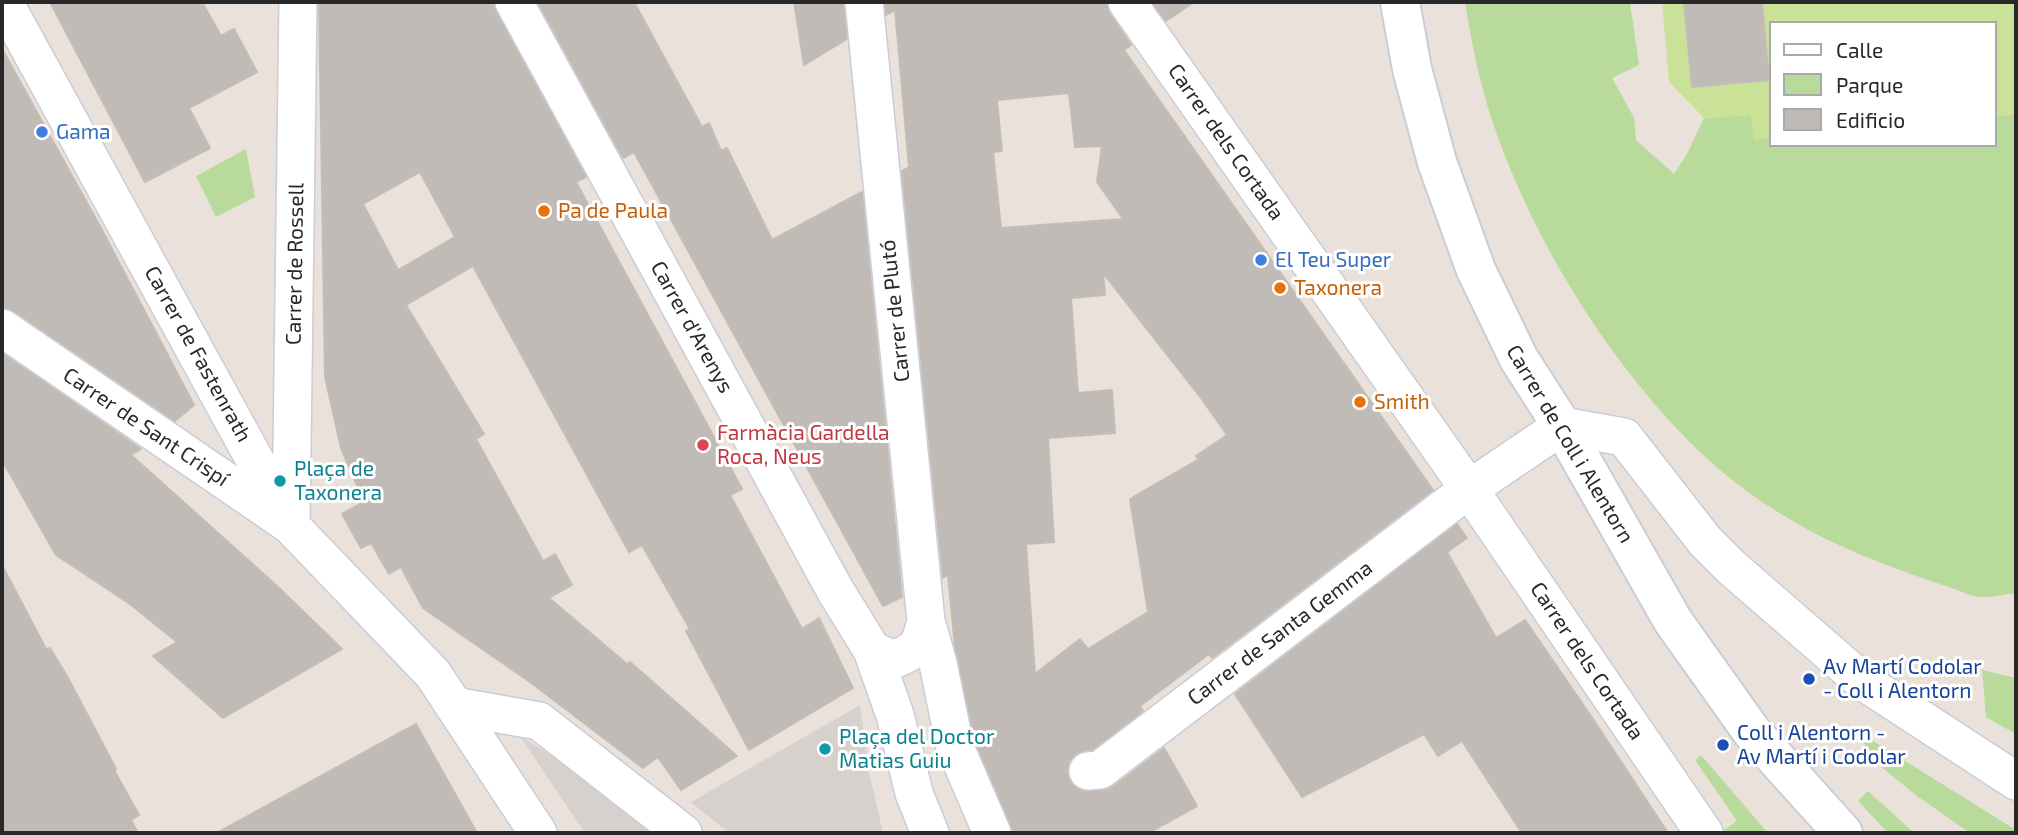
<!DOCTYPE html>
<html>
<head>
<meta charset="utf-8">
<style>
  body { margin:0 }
  #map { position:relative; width:2018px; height:835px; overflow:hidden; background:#e9e1da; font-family:"Exo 2",sans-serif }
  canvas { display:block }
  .frame { position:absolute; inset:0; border:4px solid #282828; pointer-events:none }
  .legend { position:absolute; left:1769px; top:21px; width:228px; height:126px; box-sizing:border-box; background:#fff; border:2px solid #a9a9a9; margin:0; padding:9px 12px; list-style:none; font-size:21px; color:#282828 }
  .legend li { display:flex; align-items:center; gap:14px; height:35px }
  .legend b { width:35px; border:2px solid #a9a9a9 }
</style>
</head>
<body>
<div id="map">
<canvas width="2018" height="835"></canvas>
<div class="frame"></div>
<ul class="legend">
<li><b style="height:9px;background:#fff"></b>Calle</li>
<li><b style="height:19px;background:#b8db9b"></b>Parque</li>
<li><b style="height:19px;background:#c1bbb7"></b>Edificio</li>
</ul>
</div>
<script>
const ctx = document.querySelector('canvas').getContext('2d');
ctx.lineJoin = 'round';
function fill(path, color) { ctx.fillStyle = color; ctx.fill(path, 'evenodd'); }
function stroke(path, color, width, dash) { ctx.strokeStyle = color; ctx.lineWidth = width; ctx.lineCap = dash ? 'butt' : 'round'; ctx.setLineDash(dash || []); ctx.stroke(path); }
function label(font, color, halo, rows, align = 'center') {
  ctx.font = font + ' "Exo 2",sans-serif'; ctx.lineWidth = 6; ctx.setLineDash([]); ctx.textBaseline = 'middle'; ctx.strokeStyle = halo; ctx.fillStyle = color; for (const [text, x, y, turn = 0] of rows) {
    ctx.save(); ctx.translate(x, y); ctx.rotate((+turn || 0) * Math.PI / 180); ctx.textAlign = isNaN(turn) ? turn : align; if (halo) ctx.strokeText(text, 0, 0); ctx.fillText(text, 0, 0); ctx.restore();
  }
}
fill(new Path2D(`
  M1465,2h165l9,63 -27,13 22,40 2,22 38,34 13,-20 17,-36 47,-3 3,24 17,-1v7h224v-29l21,-2v479c-11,1 -25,5 -37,4 -9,-1 -21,-7 -30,-10 -25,-8 -50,-17 -75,-27 -64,-25 -125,-61 -175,-109 -88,-85 -165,-209 -205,-325 -14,-40 -22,-82 -29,-124z
  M246,149l9,48 -39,20 -20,-41z
  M1982,670l34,8v56l-30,-17z
  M1865,736l151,94v3h-46l-53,-37 -38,-31 -17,-24z
  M1701,755l67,78h-46l-1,-1 16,-11 -42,-61z
  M1868,791l46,42h-26l-30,-32z`), '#b8db9b');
fill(new Path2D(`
  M1662,2h354v112l-21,2v-93h-224v115l-17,2 -3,-25 -47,3 -35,-36z`), '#cae198');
fill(new Path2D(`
  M860,705l9,67 14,61h-154l-38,-31z
  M520,736l71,44 64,53h-70z`), '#d6d1cd');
const building = new Path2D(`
  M50,2h152l19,34 13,-7 23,43 -68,36 21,40 -65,34z
  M319,2h174l3,10 90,165 -10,5 166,307 -12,6 72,134 17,-11 34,70 -104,62 -63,-119 4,-2 -48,-84 -13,7 -156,-286 -67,39 78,129 -8,5 67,122 12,-7 17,31 -23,13 78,66 3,-2 107,94 -56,34 -23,-33 -15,11 -113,-86 -107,-74 -22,-41 -12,7 -18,-31 -10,5 -19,-34 22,-12 -23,-54 -16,-71zM420,172l35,65 -57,33 -35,-66z
  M538,2h96l68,125 7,-4 12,28 6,-3 45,92 90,-48 40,405 -19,9 -249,-454 -11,6z
  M794,2h49l4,37 -43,26z
  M885,2h221l4,12 21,31 -7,5 309,440 -221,168 -3,-4 -69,52 3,5 -51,39 -15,3 -8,8 -2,11 4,11 9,7 22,1 11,-4 51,-39 33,58 -49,27h-135l-2,-8 -36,-84 -20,-94 -7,-72 -5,3 -41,-407 7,-4 -14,-157 -9,5zM1069,93l6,54 27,-1 -5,36 26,37 -122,9 -8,-76 9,-1 -5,-51zM1103,273l98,125 26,37 -31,21 3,3 -69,40 18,113 -60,37 -8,-10 -45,35 -9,-130 28,-2 -6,-104 67,-5 -3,-43 -34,3 -7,-95 34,-3z
  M1152,2h42l-28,19z
  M1684,2h78l7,78 -77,7z
  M2,49l100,181 92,175 -19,16 -161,-110 -12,-4z
  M2,353l139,96 -10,6 145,130 66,64 -119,69 -70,-62 24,-14 -47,-38 -74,-49 -54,-95z
  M1457,524l10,14 -20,14 49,86 29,-18 68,99 75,114h-146l-60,-92 -24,15 -14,-22 -122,63 -67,-103z
  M2,565l44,84 4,-1 17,28 49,93 -2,1 25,45 -8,5 7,13h-136z
  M416,724l61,109h-260z`);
fill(building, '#c1bbb7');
stroke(building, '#c4bdb5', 2);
const minor = new Path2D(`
  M4,2l287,524 142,148 105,159
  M514,2l321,588 37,60 23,65 19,78 16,40
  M864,2l62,619c-7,26 -7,28 -33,39l-21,-10
  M1127,2l342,487 93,-63 62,11 81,104 26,26 130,113 155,101
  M2,328l285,195
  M291,521l7,-519
  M926,621l12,42 17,84 37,86
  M454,706l85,15 144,112
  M1088,771l12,-1 369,-281 235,344`);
const tertiary = new Path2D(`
  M1400,2l12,67 25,93 39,108 43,89 43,67 111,195 79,111 91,101`);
stroke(minor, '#c9cdd8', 40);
stroke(tertiary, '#c9cdd8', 42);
stroke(minor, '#fff', 37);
stroke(tertiary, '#fff', 38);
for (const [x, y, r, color] of [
  [42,132,7,"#3f7fe0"],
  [544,211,7,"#e8710a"],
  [1261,260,7,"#3f7fe0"],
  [1280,288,7,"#e8710a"],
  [1360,402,7,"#e8710a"],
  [703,445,7,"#e0444e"],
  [280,481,7,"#0f9aa8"],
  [1809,679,7,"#1a4fb4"],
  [1723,745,7,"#1a4fb4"],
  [825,749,7,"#0f9aa8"]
]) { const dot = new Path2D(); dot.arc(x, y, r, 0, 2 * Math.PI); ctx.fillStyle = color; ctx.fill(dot); stroke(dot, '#fff', 2.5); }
label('21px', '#366cbe', '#fff', [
  ["Gama",56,132],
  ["El Teu Super",1275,260]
], 'left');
label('21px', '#282828', '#fff', [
  ["Carrer dels Cortada",1226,142,55],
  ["Carrer de Rossell",295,264,-89],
  ["Carrer de Plutó",895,311,-96],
  ["Carrer d'Arenys",692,327,61],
  ["Carrer de Fastenrath",198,354,61],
  ["Carrer de Sant Crispí",146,427,34],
  ["Carrer de Coll i Alentorn",1570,444,59],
  ["Carrer de Santa Gemma",1280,633,-37],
  ["Carrer dels Cortada",1587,661,56]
]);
label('21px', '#c56008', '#fff', [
  ["Pa de Paula",558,211],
  ["Taxonera",1294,288],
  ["Smith",1374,402]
], 'left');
label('21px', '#be3a42', '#fff', [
  ["Farmàcia Gardella",717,433],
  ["Roca, Neus",717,457]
], 'left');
label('21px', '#0d838f', '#fff', [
  ["Plaça de",294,469],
  ["Taxonera",294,493],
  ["Plaça del Doctor",839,737],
  ["Matias Guiu",839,761]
], 'left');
label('21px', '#164399', '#fff', [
  ["Av Martí Codolar",1823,667],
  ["- Coll i Alentorn",1823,691],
  ["Coll i Alentorn -",1737,733],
  ["Av Martí i Codolar",1737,757]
], 'left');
</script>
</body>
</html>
